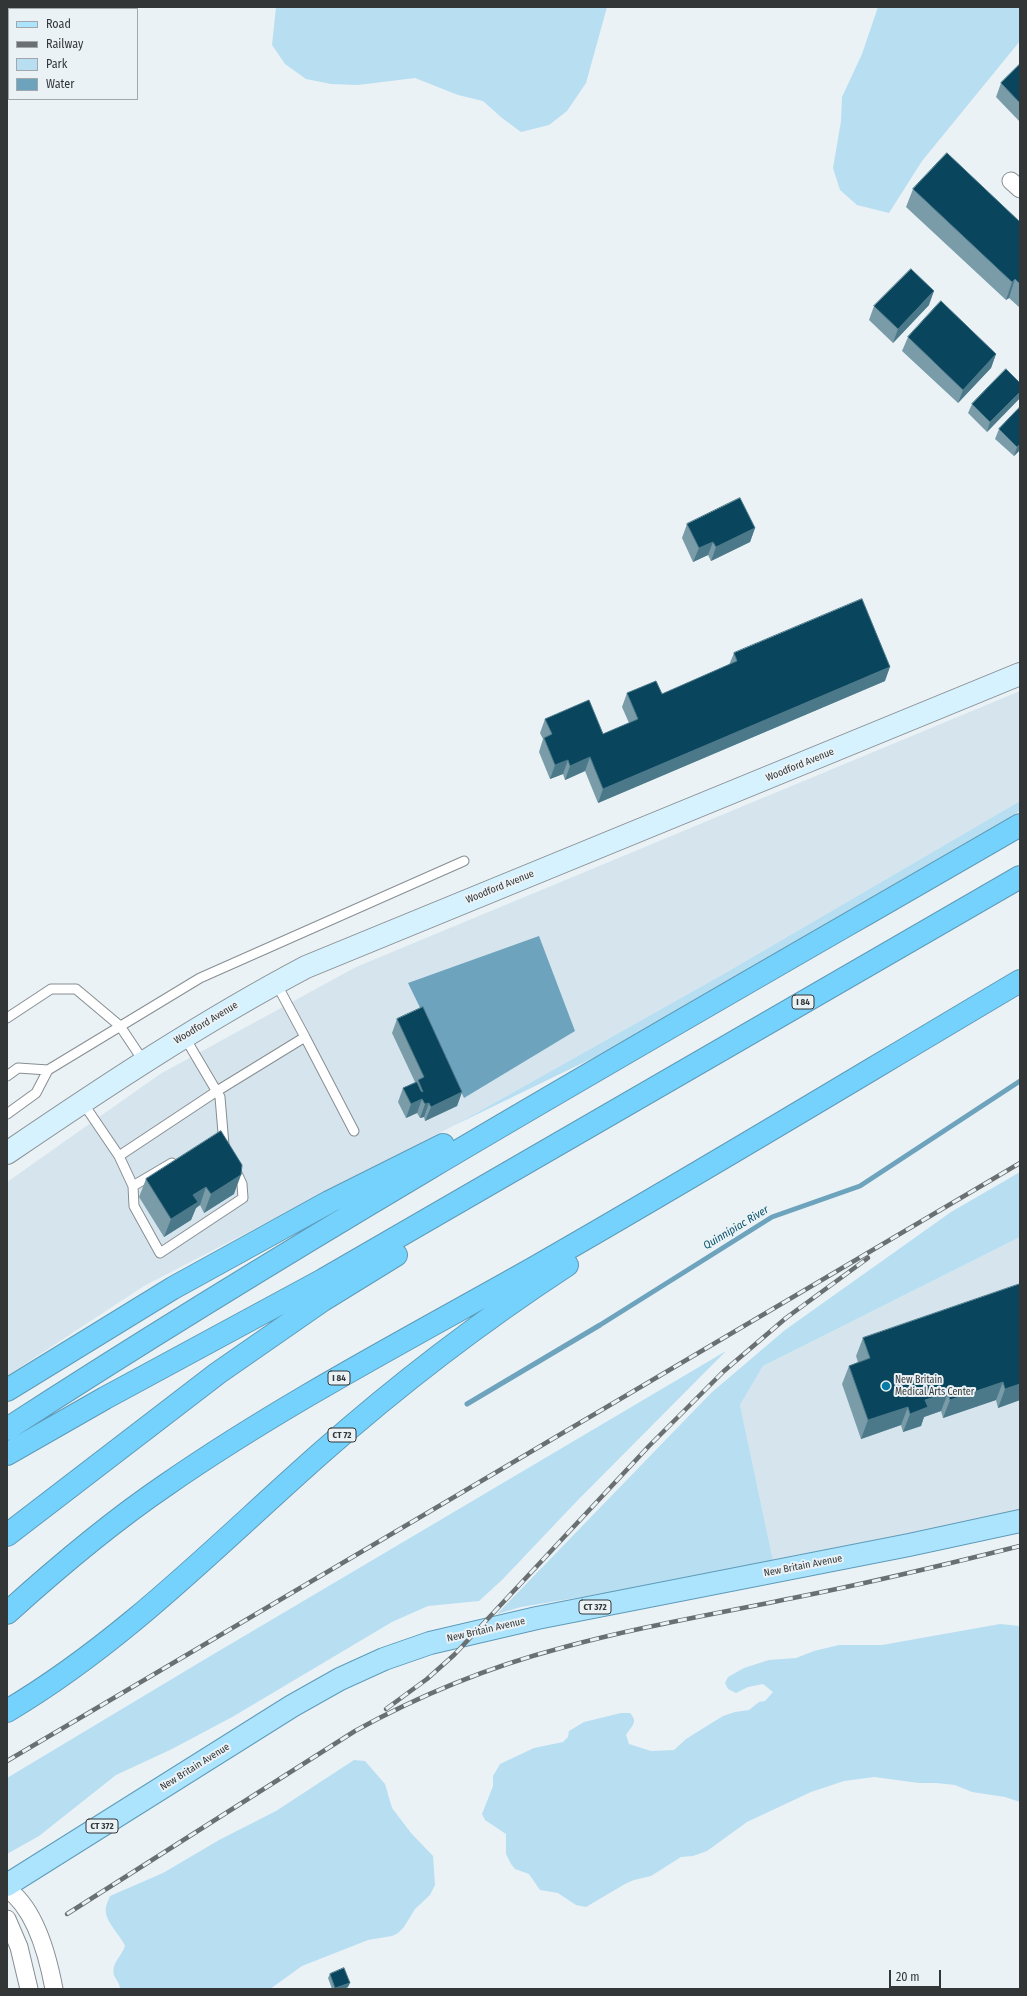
<!DOCTYPE html>
<html>
<head>
<meta charset="utf-8">
<style>
  body { margin:0 }
  #map { position:relative; width:1027px; height:1996px; overflow:hidden; background:#eaf2f6; font-family:"Fira Sans Condensed",sans-serif }
  canvas { display:block }
  .frame { position:absolute; inset:0; border:8px solid #333637; pointer-events:none }
  .legend { position:absolute; left:8px; top:8px; width:130px; height:92px; box-sizing:border-box; background:#eaf2f6; border:1px solid #a1a7aa; margin:0; padding:5px 7px; list-style:none; font-size:12px; color:#333637 }
  .legend li { display:flex; align-items:center; gap:8px; height:20px }
  .legend b { width:20px; border:1px solid #a1a7aa }
  .scale { position:absolute; left:889px; top:1970px; width:52px; height:18px; box-sizing:border-box; border:2px solid #333637; border-top:0; padding-left:5px; font-size:12px; line-height:14px; white-space:nowrap; color:#333637; -webkit-text-stroke:3px #eaf2f6; paint-order:stroke }
</style>
</head>
<body>
<div id="map">
<canvas width="1027" height="1996"></canvas>
<div class="frame"></div>
<ul class="legend">
<li><b style="height:5px;background:#ace4fe"></b>Road</li>
<li><b style="height:5px;background:#6a6f71"></b>Railway</li>
<li><b style="height:11px;background:#b8def1"></b>Park</li>
<li><b style="height:11px;background:#6ea3bd"></b>Water</li>
</ul>
<div class="scale">20 m</div>
</div>
<script>
const ctx = document.querySelector('canvas').getContext('2d');
ctx.lineJoin = 'round';
function fill(path, color) { ctx.fillStyle = color; ctx.fill(path, 'evenodd'); }
function stroke(path, color, width, dash) { ctx.strokeStyle = color; ctx.lineWidth = width; ctx.lineCap = dash ? 'butt' : 'round'; ctx.setLineDash(dash || []); ctx.stroke(path); }
function label(font, color, halo, rows, align = 'center') {
  ctx.font = font + ' "Fira Sans Condensed",sans-serif'; ctx.lineWidth = 4; ctx.setLineDash([]); ctx.textBaseline = 'middle'; ctx.strokeStyle = halo; ctx.fillStyle = color; for (const [text, x, y, turn = 0] of rows) {
    ctx.save(); ctx.translate(x, y); ctx.rotate((+turn || 0) * Math.PI / 180); ctx.textAlign = isNaN(turn) ? turn : align; if (halo) ctx.strokeText(text, 0, 0); ctx.fillText(text, 0, 0); ctx.restore();
  }
}
fill(new Path2D(`
  M1020,691v110l-293,171 -272,153 -311,161 -137,90v-194l153,-108 196,-107z
  M1020,1237v273l-246,55 -34,-160 23,-39z`), '#d6e5ed');
fill(new Path2D(`
  M276,7h331l-21,76 -19,28 -18,14 -28,7 -19,-14 -19,-17 -25,-6 -43,-17 -57,7 -27,-1 -25,-5 -21,-15 -13,-19z
  M878,7h142v34l-98,120 -33,52 -32,-8 -17,-15 -7,-22 8,-47 1,-24 20,-43z
  M1020,801v10l-423,245 -142,69 272,-153z
  M1020,1172v65l-257,129 -23,39 34,160 -253,42 -24,7 214,-221 74,-63 166,-118z
  M726,1351l-150,151 -74,78 -23,21 -51,5 -36,16 -158,94 -62,33 -56,26 -77,61 -32,18v-76l200,-120z
  M1000,1624l20,2v176l-15,-5 -33,-5 -17,-7 -19,-2h-17l-45,-6 -30,4 -33,11 -64,30 -40,29 -14,5 -12,1 -30,19 -17,4 -9,4 -39,23 -10,-2 -18,-12 -18,-3 -11,-16 -14,-5 -4,-5 -5,-10v-20l-21,-14 -3,-6 11,-28v-10l7,-12 34,-16 29,-6 5,-5 1,-6 15,-9 37,-9h9c9,10 1,13 -4,22l3,9 22,7 23,-1 12,-11 37,-23 12,-4 14,-2 10,-8 6,-1 8,-9 -10,-8 -15,3 -12,6 -8,-4 -3,-6 3,-6 16,-9 25,-8 27,-2 18,-7 25,-6h43z
  M354,1760l11,1 20,23 7,24 19,25 22,23 2,29 -5,10 -15,14 -11,18 -6,6 -6,3 -24,4 -66,26 -32,23h-150c0,-6 -4,-9 -6,-14 -3,-12 8,-19 11,-29 -4,-10 -19,-24 -19,-34 -1,-5 2,-11 4,-16l53,-23 56,-33 57,-29z`), '#b8def1');
fill(new Path2D(`
  M539,936l36,95 -111,67 -56,-115z`), '#6ea3bd');
stroke(new Path2D(`
  M467,1404l133,-79 172,-108 88,-31 160,-105`), '#6ea3bd', 5);
const lane = new Path2D(`
  M7,1018l44,-29h25l44,37 24,36
  M184,1036l36,61 4,48
  M305,1037l49,94
  M7,1076l11,-8 30,2
  M83,1103l36,53 14,30 1,20 26,47 83,-55 -1,-14 -7,-15
  M7,1114l29,-21 12,-23 152,-92 264,-117
  M119,1156l98,-65 88,-54 -29,-54
  M133,1186l39,-23`);
const street = new Path2D(`
  M1011,181l9,8
  M7,1889c28,19 41,68 47,100
  M7,1919l12,28 10,42`);
const secondary = new Path2D(`
  M7,1153c97,-66 195,-131 299,-186l714,-293`);
const primary = new Path2D(`
  M7,1885l285,-179 48,-27 44,-20 46,-16 107,-25 372,-73 111,-24`);
const highway = new Path2D(`
  M7,1390l166,-102 156,-86 114,-57
  M7,1429c330,-214 673,-407 1013,-604
  M7,1454l98,-56 218,-118 697,-403
  M7,1535l211,-162 105,-73 73,-45
  M7,1613c51,-46 103,-90 159,-128 117,-81 244,-147 368,-217 163,-93 324,-191 486,-287
  M7,1711c118,-70 212,-168 314,-258 78,-69 159,-131 246,-188`);
stroke(lane, '#878e92', 11);
stroke(street, '#878e92', 19);
stroke(secondary, '#878e92', 24);
stroke(primary, '#5e9bb8', 24);
stroke(highway, '#5e9bb8', 24);
stroke(lane, '#fff', 9);
stroke(street, '#fff', 17);
stroke(secondary, '#d6f2fe', 22);
stroke(primary, '#ace4fe', 22);
stroke(highway, '#75d2fd', 22);
const rail = new Path2D(`
  M386,1709l41,-30 27,-24 195,-209 75,-75 62,-53 82,-60
  M7,1761l1013,-598
  M67,1914l288,-183c65,-36 134,-64 206,-83 76,-21 154,-34 232,-50 76,-15 151,-33 227,-52`);
stroke(rail, '#6a6f71', 4.5);
stroke(rail, '#eaf2f6', 3, [9]);
fill(new Path2D(`
  M1020,64v58l-24,-25 5,-14z
  M913,189l107,33v86l-11,-10 -3,2 -100,-93z
  M929,305l-36,38 -24,-23 5,-14z
  M908,337l88,17 -5,14 -33,35 -56,-52z
  M1020,383v15l-33,34 -19,-19 4,-9z
  M1020,407v43l-6,6 -19,-17 4,-10z
  M687,524l68,4 -5,14 -39,19 -3,-6 -15,7 -11,-24z
  M734,653l151,28 -287,122 -13,-32 -20,9 -2,-6 -13,5 -11,-27 4,-13 -3,-6 5,-14 58,15 26,-11 -7,-16 5,-14 35,1 67,-29z
  M397,1019l65,73 -5,14 -32,15 -1,-4 -4,1 -3,-5 -11,5 -8,-16 5,-14 12,-6 -23,-49z
  M221,1131l13,63 -30,19 -4,-8 -4,3 -5,12 -27,17 -25,-40 7,-18z
  M1020,1284v116l-22,8 -2,-8 -53,18 -2,-7 -17,6 -3,9 -18,6 -2,-7 -40,14 -19,-55 7,-18 9,-4 -2,-6 7,-18z
  M330,1974l18,13 -4,2h-12l-4,-11z`), '#7a9ca9');
fill(new Path2D(`
  M1015,279l-6,19 -3,2 6,-18z
  M934,291l-5,14 -36,38 5,-14z
  M996,354l-5,14 -33,35 5,-13z
  M1020,392v6l-33,34 3,-10z
  M1020,444v6l-6,6 3,-9z
  M755,528l-5,14 -39,19 5,-14z
  M713,542l-5,13 -15,7 6,-14z
  M890,667l-5,14 -287,122 5,-14z
  M590,757l-5,14 -20,9 5,-14z
  M568,760l-5,14 -13,5 5,-14z
  M462,1092l-5,14 -32,15 6,-14z
  M422,1099l-5,14 -11,5 5,-14z
  M429,1103l-5,14 -4,1 5,-14z
  M241,1175l-7,19 -30,19 7,-19z
  M206,1187l-6,18 -4,3 -5,12 -27,17 7,-18 22,-24z
  M1003,1382l-7,18 -53,18 7,-18z
  M1020,1384v16l-22,8 7,-19z
  M948,1393l-7,18 -17,6 -3,9 -18,6 7,-18 15,-14z
  M908,1407l-7,18 -40,14 7,-19z
  M350,1983l-2,4 -4,2h-9v-1z`), '#4c798a');
const building = new Path2D(`
  M1020,64v39l-19,-20z
  M947,153l73,69v62l-5,-5 -3,3 -99,-93z
  M911,269l23,22 -36,38 -24,-23z
  M941,301l55,53 -33,36 -55,-53z
  M1006,369l14,14v9l-30,30 -18,-18z
  M1020,407v37l-3,3 -18,-18z
  M740,498l15,30 -39,19 -3,-5 -14,6 -12,-24z
  M862,599l28,68 -287,122 -13,-32 -20,9 -2,-6 -13,5 -11,-27 8,-4 -7,-15 44,-19 14,34 35,-15 -11,-26 29,-12 6,13 75,-33 -3,-8z
  M423,1007l39,85 -31,15 -2,-4 -4,1 -3,-5 -11,5 -8,-16 14,-6 4,9 2,1 -5,-12 6,-3 -27,-58z
  M221,1131l21,34 -1,10 -30,19 -5,-7 -13,8 5,7 -27,17 -25,-40z
  M1020,1284v100l-15,5 -2,-7 -53,18 -2,-7 -23,7 3,7 -18,7 -2,-7 -40,13 -19,-54 21,-8 -7,-20z
  M344,1968l6,15 -15,5 -5,-14z`);
fill(building, '#09455c');
stroke(building, '#4c798a', 1);
for (const [x, y, r, color] of [
  [886,1386,5,"#077da5"]
]) { const dot = new Path2D(); dot.arc(x, y, r, 0, 2 * Math.PI); ctx.fillStyle = color; ctx.fill(dot); stroke(dot, '#eaf2f6', 1.5); }
for (const [x, y, w] of [
  [803,1002,22],
  [339,1378,22],
  [342,1435,28],
  [595,1607,32],
  [102,1826,32]
]) { const box = new Path2D(); box.roundRect(x - w / 2, y - 7, w, 14, 3); ctx.fillStyle = '#eaf2f6'; ctx.fill(box); stroke(box, '#333637', 1); }
label('bold 9px', '#333637', null, [
  ["I 84",803,1002],
  ["I 84",339,1378],
  ["CT 72",342,1435],
  ["CT 372",595,1607],
  ["CT 372",102,1826]
]);
label('10px', '#333637', '#eaf2f6', [
  ["Woodford Avenue",800,765,-22],
  ["Woodford Avenue",500,887,-22],
  ["Woodford Avenue",206,1023,-31],
  ["New Britain Avenue",803,1566,-11],
  ["New Britain Avenue",486,1630,-13],
  ["New Britain Avenue",195,1767,-32]
]);
label('10px', '#333637', '#eaf2f6', [
  ["New Britain",895,1380],
  ["Medical Arts Center",895,1392]
], 'left');
label('italic 11px', '#07526c', '#eaf2f6', [
  ["Quinnipiac River",736,1228,-31]
]);
</script>
</body>
</html>
